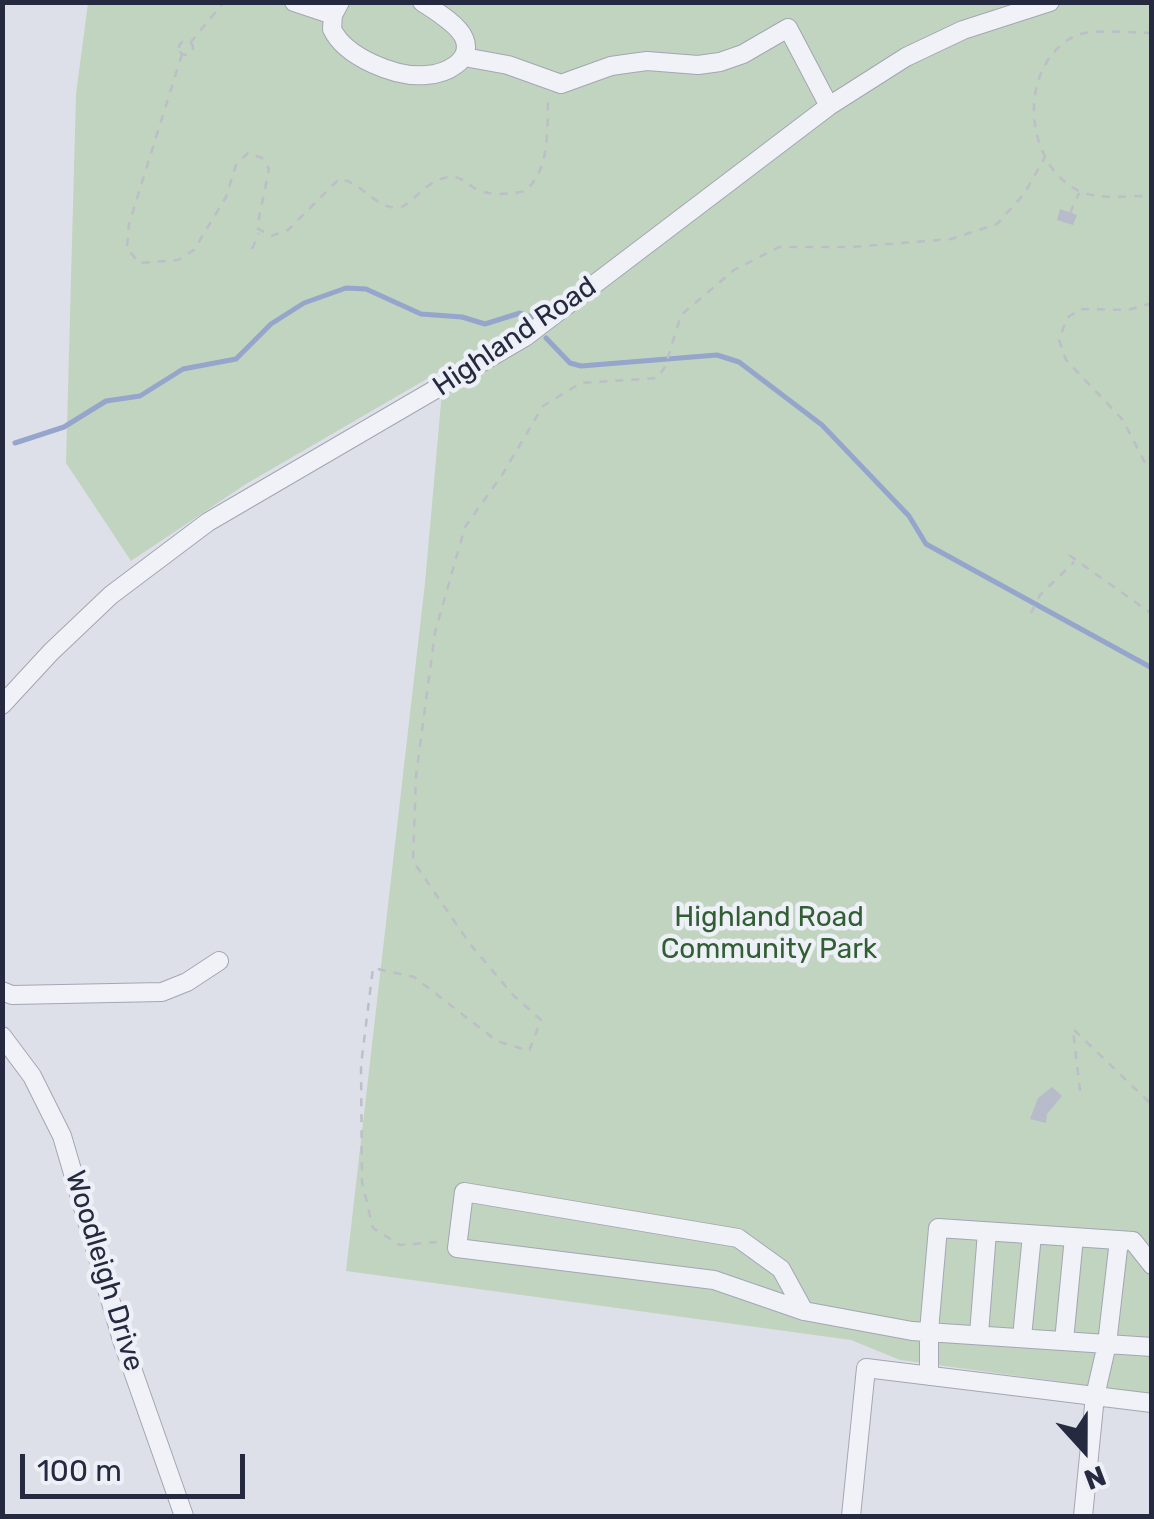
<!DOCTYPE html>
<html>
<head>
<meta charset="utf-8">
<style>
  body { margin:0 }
  #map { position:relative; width:1154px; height:1519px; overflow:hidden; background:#dee0e9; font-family:Rubik,sans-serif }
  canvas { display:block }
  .frame { position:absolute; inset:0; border:5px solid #262a41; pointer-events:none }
  .north { position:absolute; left:1034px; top:1399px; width:100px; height:100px; -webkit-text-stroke:8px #eef0f7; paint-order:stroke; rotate:159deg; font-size:28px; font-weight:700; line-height:40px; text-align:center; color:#262a41 }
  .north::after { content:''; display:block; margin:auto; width:35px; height:45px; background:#262a41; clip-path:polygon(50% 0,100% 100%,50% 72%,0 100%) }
  .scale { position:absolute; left:20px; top:1454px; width:225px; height:45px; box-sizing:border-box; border:5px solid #262a41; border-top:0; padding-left:12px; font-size:30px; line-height:35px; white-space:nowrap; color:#262a41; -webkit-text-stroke:8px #eef0f7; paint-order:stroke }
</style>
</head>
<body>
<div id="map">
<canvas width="1154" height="1519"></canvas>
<div class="frame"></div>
<div class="north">N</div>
<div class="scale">100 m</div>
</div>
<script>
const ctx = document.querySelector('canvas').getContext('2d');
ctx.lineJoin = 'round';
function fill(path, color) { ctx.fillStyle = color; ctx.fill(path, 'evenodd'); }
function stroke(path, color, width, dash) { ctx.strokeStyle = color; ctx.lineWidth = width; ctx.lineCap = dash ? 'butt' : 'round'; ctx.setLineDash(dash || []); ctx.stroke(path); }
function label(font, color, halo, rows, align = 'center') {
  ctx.font = font + ' Rubik,sans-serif'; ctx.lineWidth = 9; ctx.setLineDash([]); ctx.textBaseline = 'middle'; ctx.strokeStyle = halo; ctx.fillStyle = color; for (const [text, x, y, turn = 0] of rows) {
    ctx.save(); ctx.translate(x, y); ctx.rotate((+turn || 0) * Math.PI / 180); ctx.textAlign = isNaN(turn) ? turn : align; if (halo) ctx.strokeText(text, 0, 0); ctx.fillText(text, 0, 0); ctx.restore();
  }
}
fill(new Path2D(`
  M88,3h1063v1391l-251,-34 -49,-20 -505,-69 79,-688 19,-214 -198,115 -115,77 -65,-98 10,-369z`), '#c0d4bf');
stroke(new Path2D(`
  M546,338l24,25 11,3 136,-11 22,7 83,63 87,91 17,28 226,124
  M15,443l49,-16 42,-26 34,-5 43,-27 53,-10 35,-35 33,-21 42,-15 20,1 55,25 41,3 23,7 35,-11 12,4`), '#96a5cc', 5);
fill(new Path2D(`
  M1060,209l17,6 -4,10 -16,-5z
  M1052,1087l10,9 -15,18 -1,9 -16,-4 8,-21z`), '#b8bbc9');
const minor = new Path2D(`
  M294,2l39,13
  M340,2l-7,13 -1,14c13,28 64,49 94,46 19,-1 48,-14 38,-37 -6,-14 -30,-28 -42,-36
  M464,57l44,8 53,19 50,-18 21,-3 15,-2 51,4 22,-3 23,-8 45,-26 41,78
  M2,705l49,-53 60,-57 97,-73 317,-185 304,-231 77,-49 57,-27 87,-28
  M2,991l10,4 150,-3 25,-10 32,-21
  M2,1036l30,40 30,60 60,204 62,176
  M804,1311l-23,-42 -43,-31 -274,-46 -7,56 257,32 90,31 108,20 240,16
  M979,1334l8,-102
  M1022,1337l10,-102
  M1064,1341l10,-104
  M929,1376v-45l9,-103 195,13 19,24
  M851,1516l15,-148 286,35
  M1083,1516l12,-120 12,-52 12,-104`);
stroke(minor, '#a3a6b3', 20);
stroke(new Path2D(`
  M1152,33c-18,0 -63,-5 -77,3 -57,28 -53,125 2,154 19,10 48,6 69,6l6,3
  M179 48a7 7 0 1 1 14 0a7 7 0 1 1-14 0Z
  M190,43l34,-41
  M182,54l-53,170 -2,24 12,15 39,-3 16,-10 32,-53 10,-32 12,-12 14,5 7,11 -12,59 14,8 17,-6 51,-51c21,2 34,27 57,29 14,1 28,-28 53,-31 14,-1 18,8 29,13 12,6 35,4 47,1 26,-22 22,-64 23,-95
  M1070,213l9,-20
  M252,249l7,-16
  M1152,303l-24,7 -48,-1 -13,9 -8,22 7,20 57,60 21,41 8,8
  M1069,555l83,59
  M1031,613l9,-18 34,-33
  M1080,1091l-7,-62 79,76
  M437,1242l-37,3 -27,-17 -11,-46 -1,-117 12,-97 41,9 83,64 32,10 12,-31 -28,-25 -43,-51 -57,-83 3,-85 19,-144 30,-105 37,-52 41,-69 38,-23 76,-5 8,-11 16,-52 53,-45 45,-23h72l100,-8 46,-15 27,-30 21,-37`), '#bcbec8', 2.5, [8, 8]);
stroke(minor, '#f1f2f7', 18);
label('28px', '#262a41', '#eef0f7', [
  ["Highland Road",515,337,-34],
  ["Woodleigh Drive",104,1271,73]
]);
label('28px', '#325e34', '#eef0f7', [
  ["Highland Road",769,918],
  ["Community Park",769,950]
]);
</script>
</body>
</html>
